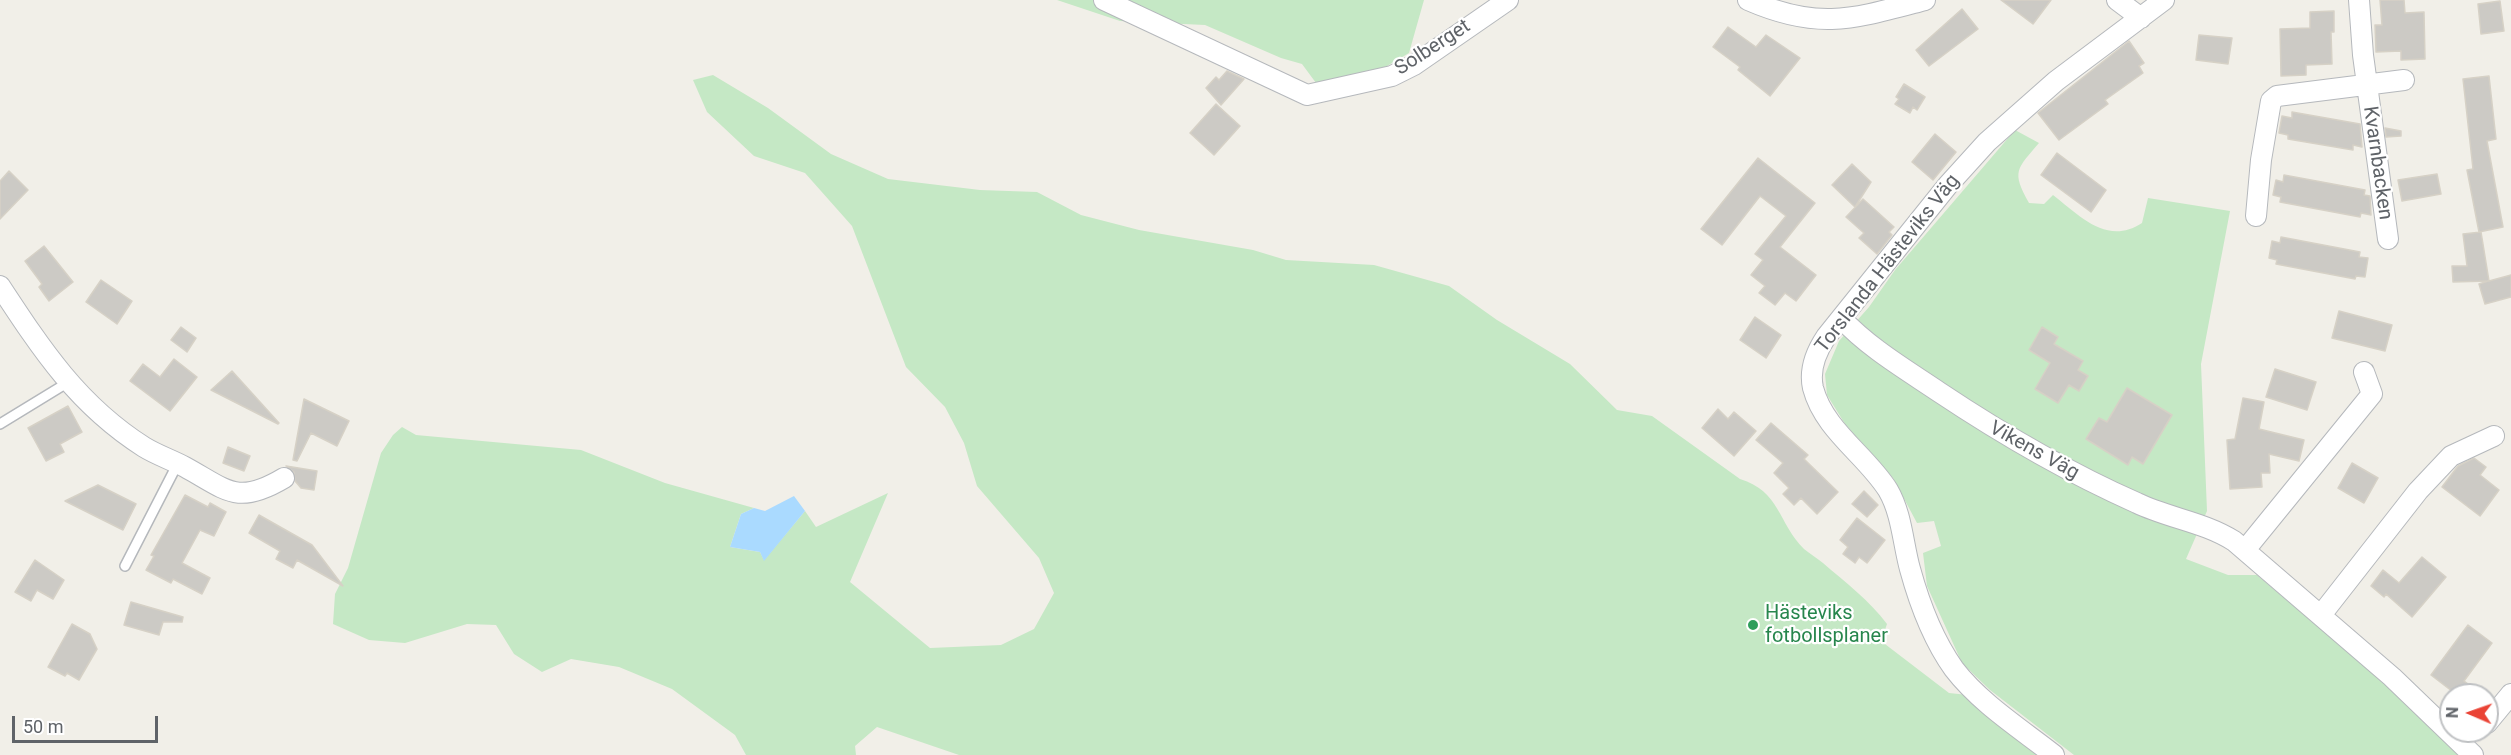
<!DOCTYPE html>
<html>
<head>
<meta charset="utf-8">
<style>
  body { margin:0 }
  #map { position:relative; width:2511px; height:755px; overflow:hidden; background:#f1efe8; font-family:Roboto,sans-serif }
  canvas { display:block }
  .north { position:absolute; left:2439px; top:683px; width:60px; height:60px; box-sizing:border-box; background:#fff; border:2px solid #bfc1c3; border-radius:50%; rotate:272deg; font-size:16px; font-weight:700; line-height:24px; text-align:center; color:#5f6368 }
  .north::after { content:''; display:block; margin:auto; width:21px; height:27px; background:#ea4335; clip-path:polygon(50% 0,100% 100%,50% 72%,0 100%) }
  .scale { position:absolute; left:12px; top:716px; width:146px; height:27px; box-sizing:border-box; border:3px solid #5f6368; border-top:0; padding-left:8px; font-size:18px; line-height:21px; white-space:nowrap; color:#5f6368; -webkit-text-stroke:4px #fff; paint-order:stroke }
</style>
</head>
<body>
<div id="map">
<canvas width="2511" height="755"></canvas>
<div class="north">N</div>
<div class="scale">50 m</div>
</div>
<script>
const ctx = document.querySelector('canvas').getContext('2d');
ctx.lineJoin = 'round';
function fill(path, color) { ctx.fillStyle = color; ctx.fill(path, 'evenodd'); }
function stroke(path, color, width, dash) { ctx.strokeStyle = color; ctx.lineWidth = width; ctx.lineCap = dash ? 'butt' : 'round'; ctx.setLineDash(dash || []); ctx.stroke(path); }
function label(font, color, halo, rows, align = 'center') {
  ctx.font = font + ' Roboto,sans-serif'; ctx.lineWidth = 4.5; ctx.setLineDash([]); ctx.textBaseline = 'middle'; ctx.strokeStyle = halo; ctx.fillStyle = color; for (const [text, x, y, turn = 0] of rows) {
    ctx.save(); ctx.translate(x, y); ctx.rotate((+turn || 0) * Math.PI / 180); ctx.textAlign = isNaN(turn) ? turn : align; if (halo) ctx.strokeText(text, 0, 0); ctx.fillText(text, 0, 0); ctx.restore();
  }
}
fill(new Path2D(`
  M1057,0h367l-15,53 -27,16 -63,18 -17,-23 -21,-6 -76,-33 -85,-4z
  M713,75l55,33 63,46 57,25 92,11 57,2 44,23 58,15 114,20 33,10 88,5 75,21 48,34 73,44 47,46 35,6 88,63c40,12 38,44 64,70 6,5 13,9 19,14 22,19 47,38 64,61l-6,17 68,52 19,2 73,60h-1082l-82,-28 -22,19 1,9h-110l-11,-20 -63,-46 -53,-22 -48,-8 -29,13 -28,-18 -18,-29 -29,-1 -62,19 -36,-3 -36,-16 2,-30 13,-26 33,-115 12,-18 9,-8 14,8 165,15 84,33 89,25 -13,6 -11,33 30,5 4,8 41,-49 11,16 72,-34 -38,89 80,66 71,-3 33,-16 20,-36 -15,-35 -62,-72 -13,-43 -19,-36 -39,-40 -54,-141 -47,-53 -51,-17 -47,-44 -14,-32z
  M2015,130l24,13c-22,26 -28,28 -10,60l15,1 9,-9c27,21 54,51 89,28l6,-25 82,13 -29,153 6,147 -21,48 42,16h29l169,143 39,37h-391l-84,-65 -28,-27 -35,-77 -4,-33 18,-7 -7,-25 -17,2 -24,-45 -48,-54 -18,-29 -2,-21 14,-33 30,-34 26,-37z`), '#c5e8c5');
fill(new Path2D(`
  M794,496l11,15 -41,50 -4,-9 -30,-5 11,-33 13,-6 11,3z`), '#aadaff');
const building = new Path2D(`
  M2001,0h50l-18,24z
  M2380,0h24l1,13 19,-1 1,47 -24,1v-9l-25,1 -1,-27h7z
  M2500,1l4,30 -23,3 -3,-30z
  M1962,9l16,20 -49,37 -13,-16z
  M2334,11v21h-3l1,32 -26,1v10l-25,1 -1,-47 30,-1v-16z
  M1728,27l28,20 10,-12 34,23 -30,38 -32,-26 2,-3 -27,-20z
  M2199,35l33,3 -4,26 -32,-4z
  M2129,41l15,22 -5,3 4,7 -38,27 3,4 -49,36 -21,-27z
  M1227,71l17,8 -23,26 -15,-17 10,-11 3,3z
  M2489,76l7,63 -9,2 16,86 -24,5 -12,-62 6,-1 -10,-90z
  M1904,84l21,13 -8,13 -4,-3 -3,6 -15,-9 4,-5 -3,-2z
  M1216,104l24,22 -26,29 -24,-22z
  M2292,112l68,12 2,23 -9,-2v5l-65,-11v-4l-9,-2 3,-17 10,2z
  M2385,128l16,3v5l-15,1z
  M1935,134l21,18 -23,28 -21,-18z
  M2057,153l49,37 -15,22 -50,-37z
  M1758,158l57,45 -35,44 36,28 -20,26 -11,-8 -10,12 -16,-12 6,-7 -14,-11 12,-15 -8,-6 31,-38 -26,-20 -38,49 -21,-16z
  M1852,164l19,18 -16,25 -23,-22z
  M9,171l19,19 -28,29v-38z
  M2437,174l4,20 -39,7 -4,-21z
  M2284,175l81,15 -1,5 6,1 1,19 -10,-2 -1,4 -80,-15 1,-5 -8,-2 3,-15 7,2z
  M1863,199l31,28 -5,5 3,3 -15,19 -18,-16 5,-5 -18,-16z
  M2481,232l8,49 22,-6v22l-26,7 -6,-20 9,-3 -35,1 -1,-16h15l-4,-32z
  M2281,237l79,15 -1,5 9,1 -3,19 -9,-1 -1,3 -79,-15 1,-4 -8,-2 3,-17 8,2z
  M44,246l29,36 -24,19 -10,-14 3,-3 -17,-23z
  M101,280l31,21 -15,23 -31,-22z
  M2339,311l53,14 -7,26 -53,-13z
  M1755,317l26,18 -15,23 -26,-18z
  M181,327l15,11 -9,14 -16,-12z
  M2042,327l16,10 -4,7 29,17 -5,9 10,6 -9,15 -10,-6 -11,18 -23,-14 15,-26 -21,-13z
  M174,359l23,18 -27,34 -40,-30 13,-17 17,13z
  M2275,369l41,13 -9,28 -41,-13z
  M232,371l47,52 -1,1 -67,-34z
  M2127,388l45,27 -29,49 -11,-7 -4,8 -42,-26 13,-21 8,4z
  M2243,398l21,4 -5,27 45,11 -5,21 -30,-7 1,19h-9l1,14 -32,2 -3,-49 8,-1z
  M304,399l45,22 -12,25 -26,-13 -14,28 -4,-1z
  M68,406l14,26 -22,12 4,8 -18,9 -18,-33z
  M1718,409l10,10 6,-7 22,19 -22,25 -32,-28z
  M1771,423l37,32 -4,4 34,33 -21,22 -16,-16 -7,7 -11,-11 6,-6 -15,-15 9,-10 -27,-23z
  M228,447l22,9 -6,15 -21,-8z
  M2474,458l12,9 -6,8 19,15 -19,26 -38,-29 16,-21z
  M2352,463l26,15 -14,25 -26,-15z
  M286,466l31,5 -3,19 -13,-2 -6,-7 -1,-9z
  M98,485l38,19 -13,26 -58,-29z
  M1864,491l14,14 -11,12 -15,-13z
  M185,495l23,12 2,-4 16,9 -12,24 -14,-6 -18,33 28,15 -8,16 -29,-15 -2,4 -25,-13 8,-14 -3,-1z
  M259,515l53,30 31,41 -46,-26 -4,8 -17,-9 4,-8 -31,-18z
  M1857,518l28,22 -18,23 -8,-6 -4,6 -12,-9 5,-7 -8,-7z
  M2422,557l24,20 -34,40 -26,-23 -2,3 -13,-11 12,-16 16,13z
  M35,560l29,20 -11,19 -16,-9 -6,11 -16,-9z
  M131,602l52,15 -1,5h-19l-4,13 -35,-10z
  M72,624l18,10 7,15 -18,31 -12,-7 -2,3 -17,-9z
  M2468,625l24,18 -28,38 19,14h-26l-26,-20z`);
fill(building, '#cccac5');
stroke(building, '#d6d1c6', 1.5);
const service = new Path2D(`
  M0,424l67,-41
  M125,566l53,-103`);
const minor = new Path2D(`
  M1104,0l203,95 85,-19 22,-11 94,-65
  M1748,0c71,31 105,19 177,0
  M2117,0l24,18
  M2359,0l4,55 25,184
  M2256,216l5,-56 10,-59 6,-5 127,-16
  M0,286c42,64 78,119 144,161 13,8 28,13 41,20 42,23 52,39 99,11
  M1841,318c28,30 64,51 98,74 63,42 128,80 198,111 31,15 67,19 97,38l158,136 81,78
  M2245,550l127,-156 -8,-22
  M2321,615l97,-124 33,-35 43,-20
  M2487,723l24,-29
  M2054,755c-33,-26 -74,-52 -100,-86 -20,-28 -35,-67 -44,-100 -7,-25 -8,-55 -22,-79 -22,-35 -64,-60 -75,-102 -4,-18 3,-36 13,-51l122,-152 39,-43 69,-61 108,-81`);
stroke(service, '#b5b8bc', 12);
stroke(minor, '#b5b8bc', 22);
stroke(service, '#fff', 9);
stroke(minor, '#fff', 20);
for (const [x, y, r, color] of [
  [1753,625,6,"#2e9e5b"]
]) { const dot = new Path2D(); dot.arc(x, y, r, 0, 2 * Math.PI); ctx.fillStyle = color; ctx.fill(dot); stroke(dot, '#fff', 2); }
label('20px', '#5f6368', '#fff', [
  ["Solberget",1433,48,-33],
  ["Kvarnbacken",2377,163,82],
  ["Torslanda Hästeviks Väg",1888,264,-52],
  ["Vikens Väg",2034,451,29]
]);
label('20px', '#27864d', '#fff', [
  ["Hästeviks",1765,614],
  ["fotbollsplaner",1765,637]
], 'left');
</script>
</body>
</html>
